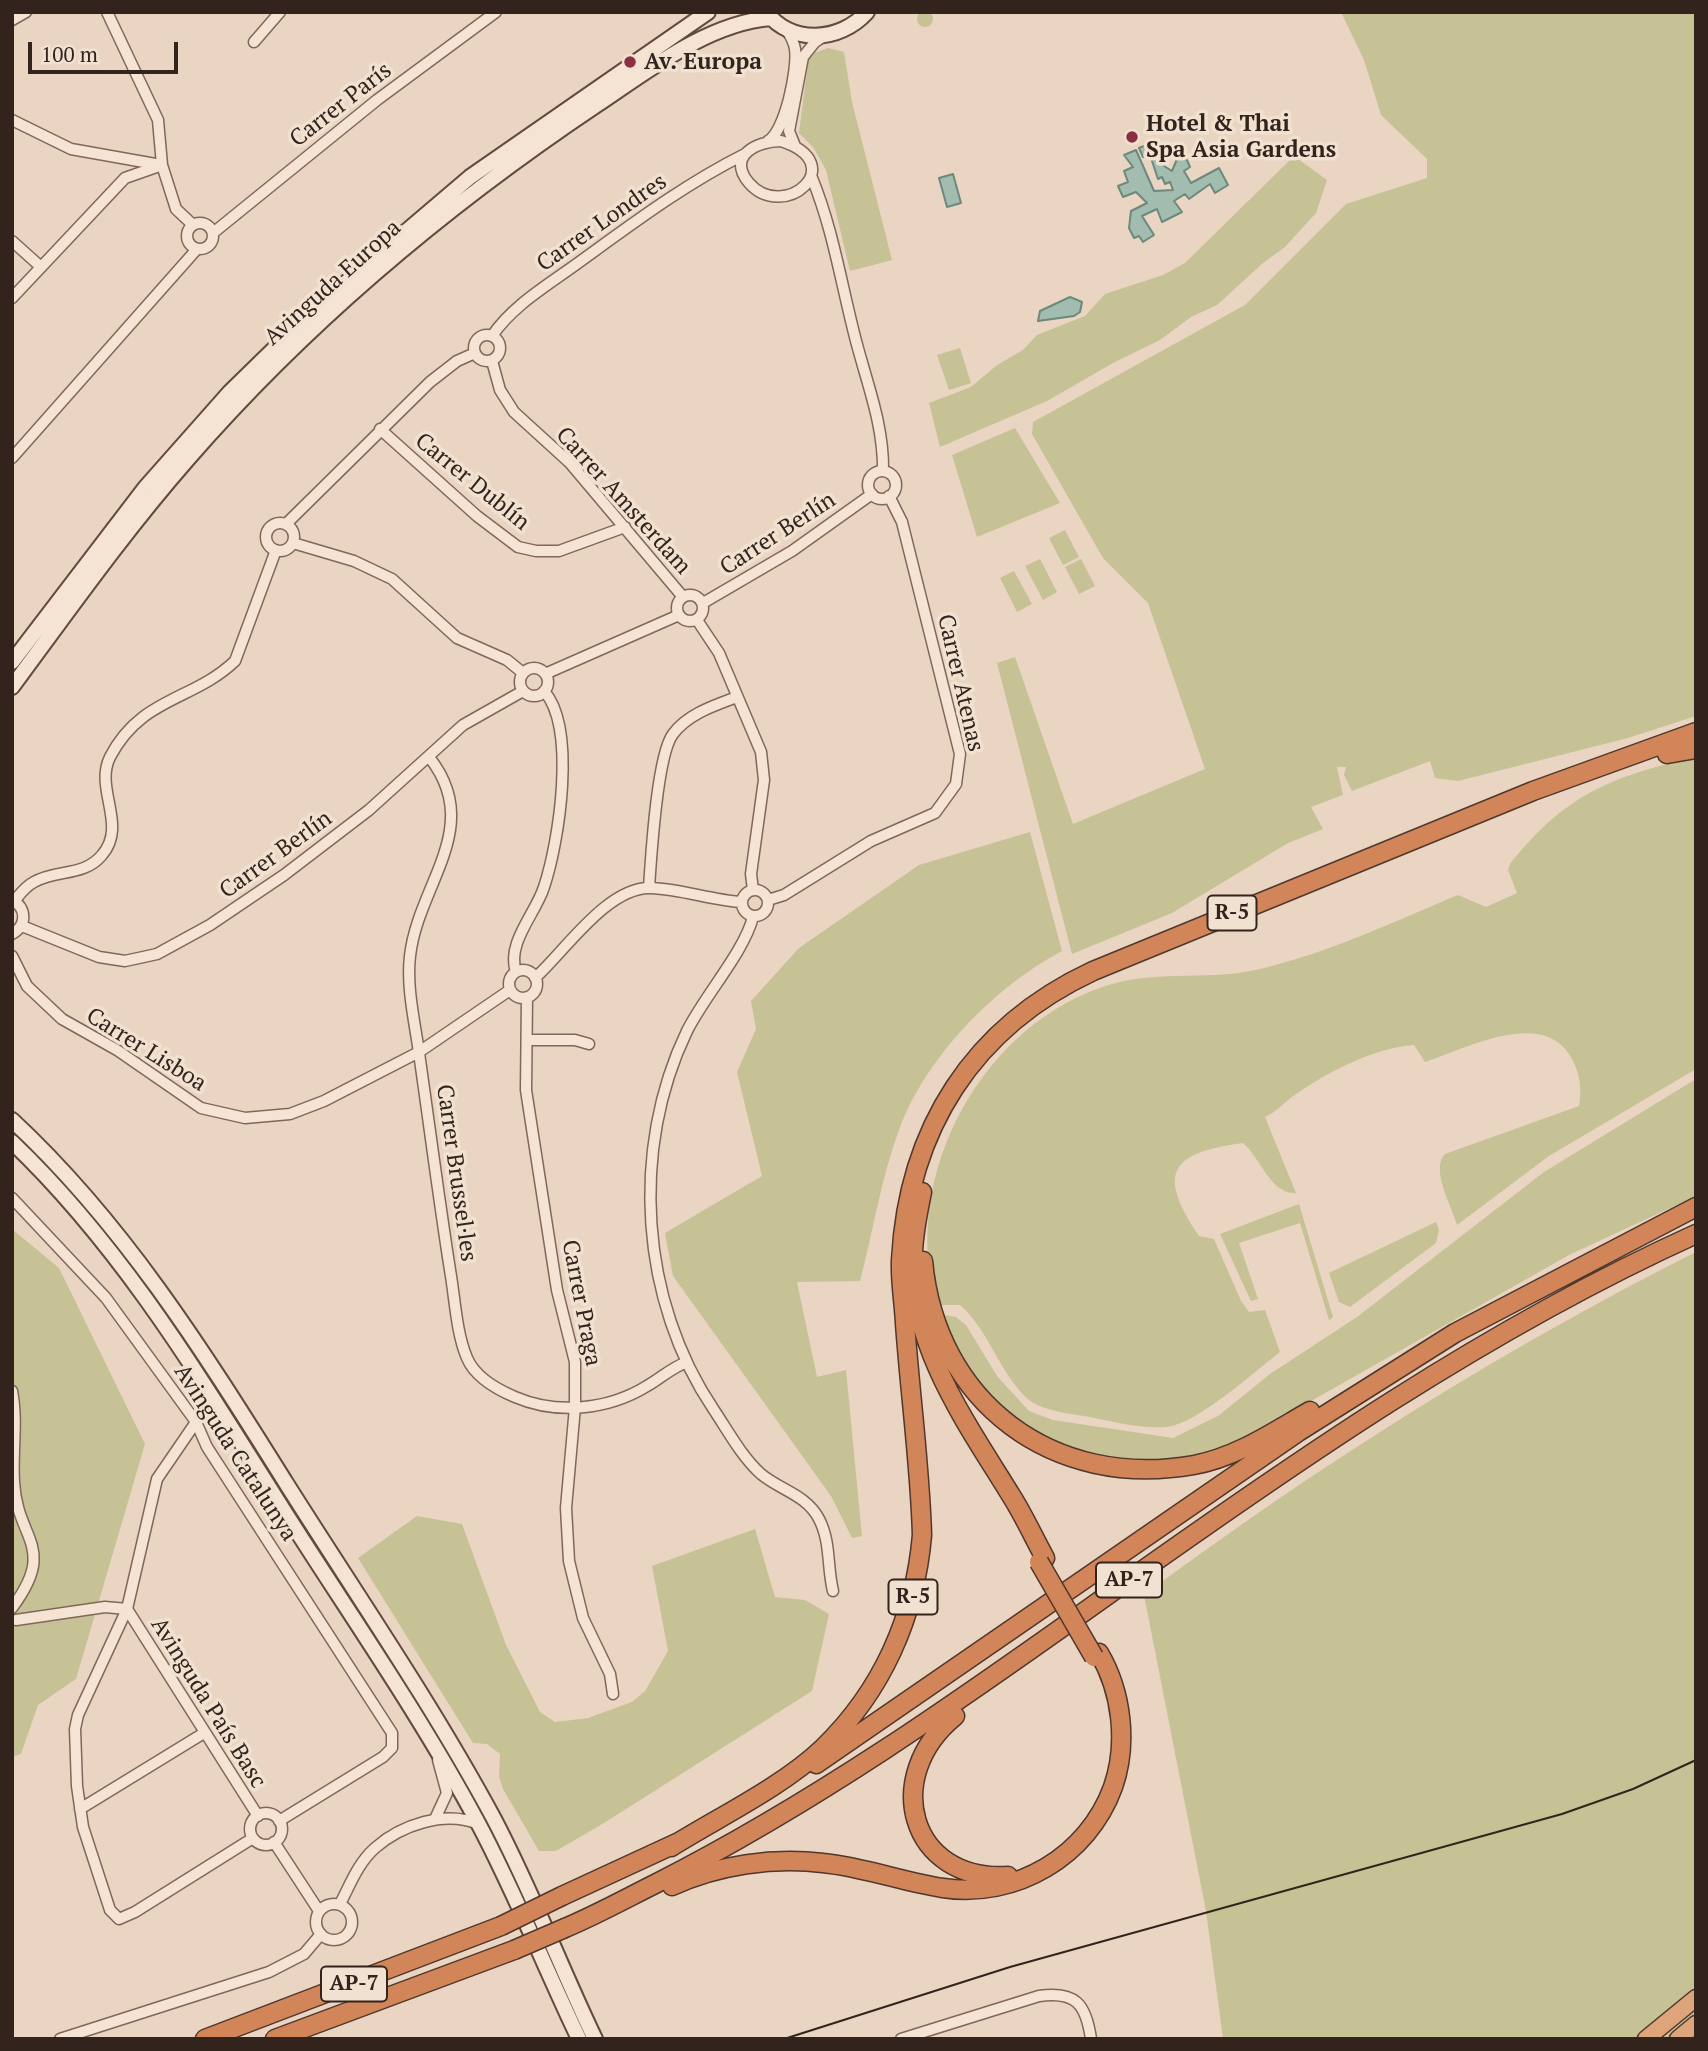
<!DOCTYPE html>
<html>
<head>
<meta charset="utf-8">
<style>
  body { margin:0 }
  #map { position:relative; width:1708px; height:2051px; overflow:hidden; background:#e9d5c1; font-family:"PT Serif",serif }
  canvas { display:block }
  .frame { position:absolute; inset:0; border:14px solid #32231d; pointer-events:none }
  .scale { position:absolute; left:28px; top:42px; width:150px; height:32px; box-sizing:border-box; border:4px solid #32231d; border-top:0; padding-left:9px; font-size:21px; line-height:24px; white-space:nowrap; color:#32231d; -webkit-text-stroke:5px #f1e1d0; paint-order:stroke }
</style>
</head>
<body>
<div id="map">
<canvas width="1708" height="2051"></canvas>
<div class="frame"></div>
<div class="scale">100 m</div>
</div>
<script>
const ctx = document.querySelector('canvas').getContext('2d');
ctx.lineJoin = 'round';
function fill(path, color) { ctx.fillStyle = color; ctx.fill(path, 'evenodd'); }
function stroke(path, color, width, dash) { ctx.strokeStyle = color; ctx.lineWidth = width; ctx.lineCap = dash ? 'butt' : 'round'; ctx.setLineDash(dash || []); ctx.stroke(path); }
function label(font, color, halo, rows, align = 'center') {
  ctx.font = font + ' "PT Serif",serif'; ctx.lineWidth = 7; ctx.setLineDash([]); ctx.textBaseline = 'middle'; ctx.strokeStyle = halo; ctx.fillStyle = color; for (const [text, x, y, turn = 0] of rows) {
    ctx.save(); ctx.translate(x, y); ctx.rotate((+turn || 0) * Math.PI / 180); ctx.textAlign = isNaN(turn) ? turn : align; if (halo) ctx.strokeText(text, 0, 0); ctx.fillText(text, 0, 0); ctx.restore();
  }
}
fill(new Path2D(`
  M917 19a8 8 0 1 1 16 0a8 8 0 1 1-16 0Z
  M1341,12h355v704l-68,22 -170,43 -23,-3 -5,-17 -78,30 -8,-16 2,-8h-9l6,28 -32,12 12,22 -35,14 -116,70 -100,41 -75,-291 18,-6 58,167 132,-55 -57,-166 -45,-45 -71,-124 1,-12 212,-117 101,-101 81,-26v-19l-46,-44 -17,-55z
  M828,48l16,4 8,50 40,158 -42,11 -24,-101 -13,-23 -14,-14 10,-78z
  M1294,156l33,24 -11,33 -11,12 -20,22 -22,16 -46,42 -26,12 -31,23 -47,23 -66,38 -107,46 -11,-44 42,-16 26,-22 26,-15 14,-15 48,-19 20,-22 58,-19 22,-12z
  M960,348l11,35 -22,7 -12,-35z
  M1015,428l45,75 -83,34 -25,-82z
  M1065,530l14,27 -16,8 -14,-27z
  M1040,559l17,33 -14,8 -18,-34z
  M1081,559l14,27 -16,8 -14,-27z
  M1014,571l18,33 -15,8 -17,-34z
  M1696,757v312l-147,87 -92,69c-5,-19 -27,-55 -12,-71l134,-48c3,-16 1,-33 -7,-47 -28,-53 -107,-10 -147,3l-11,-17c-40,3 -82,25 -115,47 -12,7 -22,20 -34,25l31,76c-25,2 -36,-36 -53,-50 -74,10 -86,30 -44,93l15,3 27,62 8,11 16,-2 15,42c-26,20 -85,74 -115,75 -25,2 -50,-5 -75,-10 -17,-3 -47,-6 -61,-17 -30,-26 -39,-69 -69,-95h-23c-39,-128 46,-284 175,-321 48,-14 99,-3 148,-15 68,-16 133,-47 198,-74l28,12 31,-14 -9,-23 2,-6c56,-70 100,-87 186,-107z
  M1030,832l32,119c-68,36 -136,106 -163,179 -18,48 -26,102 -39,151l-63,1 20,95 29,-7 16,166 -10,2 -21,-42 -158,-220 -8,-43 97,-57 -25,-104 19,-43 -5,-28 48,-53 120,-83z
  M1696,1079v117l-127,59 -339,192c-126,38 -239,-8 -290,-133l16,3 10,8 31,51 32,35 24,9 120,18 45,-22 52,-42 87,-57 187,-145z
  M1299,1204l34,113 -4,3 -29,-97 -61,20 19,56 -7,2 -31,-67z
  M1436,1222l3,8 -3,13 -86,64 -11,-5 -10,-29z
  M12,1229l47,39 86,176 -69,235 -38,26 -17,49 -9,3z
  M1696,1252v787h-473l-17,-128 -62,-316c175,-130 357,-245 552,-343z
  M417,1516l45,8 44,121 34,67 15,10 33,-4 44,-16 13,-11 23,-40 -16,-85 103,-37 20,68 30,3 24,14 -17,77 -208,132 -48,28h-17l-36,-62 -4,-13 1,-22 -13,-10 -14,-1 -115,-185z`), '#c6c296');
const water = new Path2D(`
  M1151,143l16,18 -3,5 8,5 5,-12 9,-1 4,9 -6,4 7,12 28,-15 9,17 -13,8 -5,-9 -21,15 -4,-5 -11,7 8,11 -20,10 -5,-13 -15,7 12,19 -11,7 -4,-6 -5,2 -5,-10 2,-17 16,-8 -11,-11 -13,5 -5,-11 10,-4 -4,-11 9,-4 -9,-12 12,-5 18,41 19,-1 -3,-8 -5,2 -3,-7 -4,2 -7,-21 -8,-1 -4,-9z
  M953,174l8,29 -14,4 -8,-29z
  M1070,297l12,5 -2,10 -6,4 -36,5 2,-10z`);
fill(water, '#a3bcb0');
stroke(water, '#6b897c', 2);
const minor = new Path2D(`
  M107,12l51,108 4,45 14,44 17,16
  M12,20l14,-8
  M254,42l26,-30
  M12,120l59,29 90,16
  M768,141c17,-9 30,-73 27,-92 -1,-7 -5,-14 -9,-20
  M781,141c71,23 3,82 -32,42 -23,-27 8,-42 32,-42z
  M795,146l-6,-15 14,-74 12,-15 9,-6
  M812,178c20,49 28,99 41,151 11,47 31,93 30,142
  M187 236a13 13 0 1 1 26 0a13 13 0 1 1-26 0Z
  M213,233l164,-133 119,-88
  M12,241l29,26
  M12,298l113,-120 37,-13
  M474 348a13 13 0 1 1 26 0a13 13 0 1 1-26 0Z
  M492,336c21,-31 56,-51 86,-73 54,-39 107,-79 167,-109
  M492,361l8,29 14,22 56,51 113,134
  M380,429l97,87 41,31 18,4h23l66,-24
  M12,458l185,-209
  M868 485a14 14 0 1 1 28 0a14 14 0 1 1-28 0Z
  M266 537a14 14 0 1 1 28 0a14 14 0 1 1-28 0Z
  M286,524l144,-142 27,-21 18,-8
  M293,543l61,18 38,18 65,59 50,22 16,13
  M677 608a13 13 0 1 1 26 0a13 13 0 1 1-26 0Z
  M703,603l89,-52 80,-57
  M697,620l22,33 42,99 3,28 -13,94 2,16
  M520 682a14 14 0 1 1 28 0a14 14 0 1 1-28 0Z
  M545,674l134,-59
  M429,757c56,70 -11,127 -19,199 -4,33 6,71 10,104 10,70 19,140 30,210 5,28 6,62 17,88 8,19 29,31 48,39 42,18 93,13 132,-11 14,-8 24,-18 40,-24
  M649,888c2,-30 8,-133 24,-154 15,-20 40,-28 64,-37
  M742 903a13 13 0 1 1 26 0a13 13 0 1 1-26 0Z
  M12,899c15,10 15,26 0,35
  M15,900c5,-6 11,-14 19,-18 22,-13 50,-5 68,-27 26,-30 -8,-66 8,-98 31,-60 83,-56 125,-96l41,-111
  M768,900l16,-5 87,-54 64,-28 21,-29 4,-30 -58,-232 -13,-26
  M753,917c-9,35 -48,78 -66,114 -57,118 -47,270 27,379 14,21 28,47 47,64 19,16 46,21 58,45 12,23 8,48 14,72
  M22,926l77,31 26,4 32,-7 53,-29 74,-50 85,-65 94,-85 60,-34
  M12,956l15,30 35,33 55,31 84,58 44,10 45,-4 34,-13 95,-49 91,-62
  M509 984a14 14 0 1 1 28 0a14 14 0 1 1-28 0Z
  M516,972c-10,-29 20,-59 28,-85 15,-45 33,-159 0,-196
  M535,978c30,-27 73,-92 116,-90 30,1 60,12 90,14
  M527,997l-1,93 31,200 18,72v45l-9,101 3,53 14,57 27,56 3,20
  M527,1040h48l14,4
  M12,1198l94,100 90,124 11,25 185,286v15l-9,9 -104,64
  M12,1391c6,31 0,60 2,91 3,59 44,64 -2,126
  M196,1422l-39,57 -30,130 -49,106 -3,14 2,57 6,41 27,83 9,9 16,-7 118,-74
  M16,1620l89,-13 22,2 131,207
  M80,1809l124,-76
  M250 1829a16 16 0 1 1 32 0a16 16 0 1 1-32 0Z
  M435,1819l12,-26 -9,-33
  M274,1842l45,69
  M316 1922a18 18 0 1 1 36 0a18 18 0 1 1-36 0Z
  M340,1904c10,-19 18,-41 35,-56 26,-23 70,-38 103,-24
  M60,2039l209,-67 35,-18 17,-20
  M901,2039l138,-43c37,-5 47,8 52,43`);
const secondary = new Path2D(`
  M766,12c26,33 74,30 101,0
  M12,662l133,-174 85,-96 85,-83 155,-132 238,-165
  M12,687c57,-77 112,-155 175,-227 119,-137 260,-255 411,-356 51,-34 110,-81 173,-86
  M12,1120c113,105 193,234 274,363 70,111 146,221 208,336 38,72 66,147 101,220
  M12,1142c110,105 187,234 267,361 66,105 139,208 198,318 38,71 67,145 102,218`);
const trunk = new Path2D(`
  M1646,2039l50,-41
  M1678,2039l18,-15`);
const motorway = new Path2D(`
  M1667,754l29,-5
  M922,1192c-4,20 -9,43 -9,63 -2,93 53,167 99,242 12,19 22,41 33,61
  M923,1261c13,142 131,229 271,204 43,-8 79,-33 116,-54
  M955,1716c-74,60 -46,166 53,160
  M816,1764l482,-332 157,-99 241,-126
  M671,1847c48,-30 111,-60 152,-99 59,-57 92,-131 99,-213 -2,-70 -12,-141 -17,-212 -1,-21 -5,-42 -4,-63 7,-131 72,-233 192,-289l440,-180 163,-59
  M672,1886c46,-21 101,-29 151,-23 41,4 80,19 120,25 73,11 145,-32 170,-101 15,-43 9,-95 -14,-134
  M562,1896l117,-54
  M565,1928c31,-13 60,-29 90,-44 160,-81 304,-183 450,-287 188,-134 379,-267 591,-363
  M205,2039l296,-113
  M275,2039l239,-89`);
stroke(minor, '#81675a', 13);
stroke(secondary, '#63493e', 18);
stroke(trunk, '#4f372e', 19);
stroke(motorway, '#4f372e', 21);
stroke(minor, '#f5e4d3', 10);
stroke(secondary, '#f5e4d3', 14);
stroke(trunk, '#dea47a', 16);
stroke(motorway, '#d28558', 18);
stroke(new Path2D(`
  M784,2039l226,-72 552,-153 71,-25 63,-29`), '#32231d', 2);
const motorwayBridge = new Path2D(`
  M1039,1562l55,95
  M501,1926l61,-30
  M514,1950l51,-22`);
stroke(motorwayBridge, '#4f372e', 21, []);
stroke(motorwayBridge, '#d28558', 18);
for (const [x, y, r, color] of [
  [630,62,7,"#8a3042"],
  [1132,137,7,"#8a3042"]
]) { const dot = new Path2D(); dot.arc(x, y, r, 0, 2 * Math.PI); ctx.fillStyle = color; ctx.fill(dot); stroke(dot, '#f1e1d0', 2.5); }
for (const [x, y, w] of [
  [1232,913,49],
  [1129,1580,66],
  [913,1597,49],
  [354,1984,66]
]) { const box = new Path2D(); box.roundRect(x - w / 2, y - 17.5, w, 35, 5); ctx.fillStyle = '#f1e1d0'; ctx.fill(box); stroke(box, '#32231d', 2); }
label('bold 21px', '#32231d', null, [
  ["R-5",1232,913],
  ["AP-7",1129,1580],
  ["R-5",913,1597],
  ["AP-7",354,1984]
]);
label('bold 23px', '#32231d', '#f1e1d0', [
  ["Av. Europa",644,62],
  ["Hotel & Thai",1146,124],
  ["Spa Asia Gardens",1146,150]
], 'left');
label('23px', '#32231d', '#f1e1d0', [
  ["Carrer París",341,105,-38],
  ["Carrer Londres",602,223,-35],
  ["Avinguda Europa",333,283,-42],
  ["Carrer Dublín",472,482,39],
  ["Carrer Amsterdam",623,501,48],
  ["Carrer Berlín",778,534,-33],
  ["Carrer Atenas",960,683,77],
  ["Carrer Berlín",276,855,-36],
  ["Carrer Lisboa",146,1050,32],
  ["Carrer Brussel·les",456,1173,82],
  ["Carrer Praga",581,1303,79],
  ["Avinguda Catalunya",235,1453,57],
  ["Avinguda País Basc",208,1703,58]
]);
</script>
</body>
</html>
